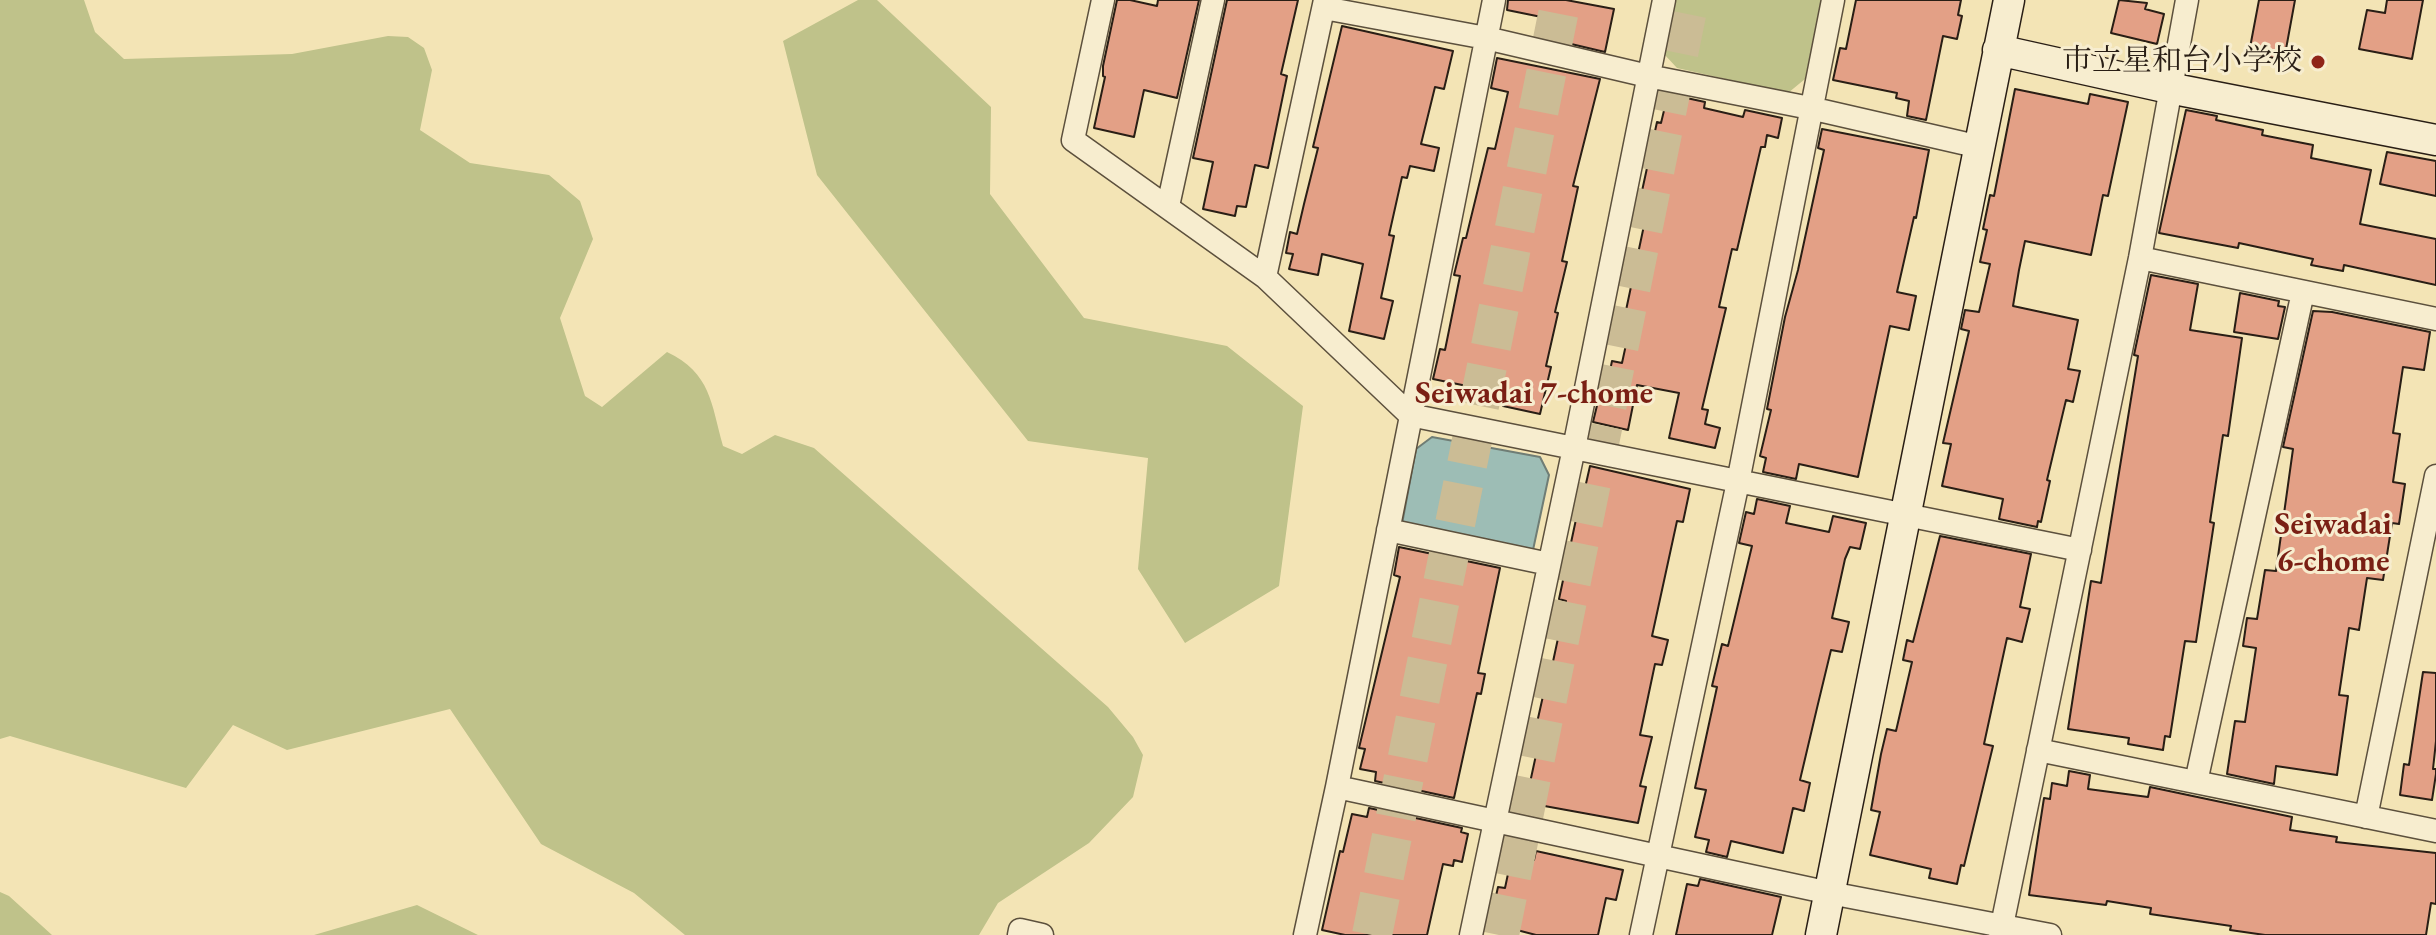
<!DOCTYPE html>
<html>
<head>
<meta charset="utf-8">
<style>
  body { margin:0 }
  canvas { display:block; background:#f3e4b5 }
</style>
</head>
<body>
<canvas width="2436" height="935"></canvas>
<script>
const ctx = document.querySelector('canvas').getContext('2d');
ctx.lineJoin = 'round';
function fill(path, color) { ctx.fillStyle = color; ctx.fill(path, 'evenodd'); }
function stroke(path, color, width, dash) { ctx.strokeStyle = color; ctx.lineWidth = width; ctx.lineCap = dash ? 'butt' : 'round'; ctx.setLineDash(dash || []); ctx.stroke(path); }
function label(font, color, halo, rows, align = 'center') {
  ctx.font = font + ' "EB Garamond","Noto Serif JP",serif'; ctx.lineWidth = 6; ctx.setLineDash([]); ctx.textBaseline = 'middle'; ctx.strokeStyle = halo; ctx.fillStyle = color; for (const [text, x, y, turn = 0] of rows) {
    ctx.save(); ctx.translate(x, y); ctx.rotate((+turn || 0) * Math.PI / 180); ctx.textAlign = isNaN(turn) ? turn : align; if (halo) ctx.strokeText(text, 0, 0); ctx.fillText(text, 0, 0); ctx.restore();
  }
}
fill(new Path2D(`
  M0,0h84l11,32 29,27 168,-5 96,-18 20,1 16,11 8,22 -12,60 50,33 79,12 31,26 13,38 -33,79 25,78 17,11 65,-55c44,21 44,51 56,94l19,8 33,-19 39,13 294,259 25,30 10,18 -10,42 -44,46 -91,60 -19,32h-294l-51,-42 -93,-49 -91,-135 -163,41 -54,-25 -47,63 -176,-52 -10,3z
  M858,0h19l114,107 -1,87 94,124 143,28 76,60 -24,180 -94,57 -47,-74 10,-111 -120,-17 -211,-266 -34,-134z
  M1676,0h145l-16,79 -17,14 -111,-25 -13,-14z
  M0,892l9,4 43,39h-52z
  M417,905l61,30h-164z`), '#bfc28a');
const water = new Path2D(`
  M1432,437l108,20 9,18 -16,75 -131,-26 14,-75z`);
fill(water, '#9dbdb5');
stroke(water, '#6f7d75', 2);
const building = new Path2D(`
  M1117,0h13l27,6 1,-6h41l-22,98 -33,-8 -10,47 -40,-9 11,-51 -2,-1v-10z
  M1227,0h71l-17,74 6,2 -19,92 -13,-3 -9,42 -9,-1 -2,10 -32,-7 10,-47 -20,-4z
  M1508,0h58l48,9 -9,43 -38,-9 4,-20 -64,-13z
  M1856,0h105l-3,15 4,1 -5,23 -14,-3 -17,84 -19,-4 2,-15 -13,-3 1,-5 -64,-13 7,-32 6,1z
  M2119,0l28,3 -2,6 19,5 -7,30 -46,-11z
  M2259,0h36l-11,60 -35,-7z
  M2387,0h36l-11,59 -53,-10 8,-39 18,3z
  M1342,26l111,25 -9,38 -9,-2 -14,57 18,4 -5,23 -24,-5 -3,12 -5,-1 -13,58 5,1 -13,62 12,3 -9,38 -35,-8 14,-67 -41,-10 -4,21 -29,-6 4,-15 -7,-1 4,-21 7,2 7,-30 14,-56 -5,-1z
  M1497,58l103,21 -27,107 5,1 -16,74 5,1 -12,50 3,1 -12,53 5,1 -11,47 -37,-8 3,-12 -73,-15 7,-30 5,1 15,-74 -6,-1 9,-37h3l22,-90 7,1 13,-57 -17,-4z
  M2015,89l73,15 2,-10 38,8 -20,94 -5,-1 -12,60 -66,-14 -6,29 -6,36 65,14 -10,49 12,2 -7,31 -7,-2 -19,80 3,1 -9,41 -3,-1 -1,6 -38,-8 4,-20 -61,-13 9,-42 -8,-1 26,-112 -8,-2 4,-19 14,2 11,-48 -10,-2 7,-32 -4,-1 7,-34 4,1z
  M1668,94l37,8 -1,6 39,9 2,-7 37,8 -4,20 -11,-3 -2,12h-4l-24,103 -5,-1 -13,58 7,1 -24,101 6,1 -3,14 15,4 -5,20 -46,-10 10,-45 -42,-8 -9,45 -35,-8 8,-33 5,1 6,-29 10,2 10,-46 -7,-2 21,-99 -9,-2 20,-92 4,1z
  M2186,110l31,6 -1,4 47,10 -1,5 51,10 -2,13 60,12 -11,54 76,15v46l-92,-20 -1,6 -32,-6 2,-6 -74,-16 -1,5 -79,-15z
  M1822,129l107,21 -13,68 -2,-1 -17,75 19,4 -7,34 -19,-4 -32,151 -59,-13 -3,15 -33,-7 3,-14 -6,-2 11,-46 -4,-1 18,-92 13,-47 26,-120 -6,-2z
  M2387,152l49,9v35l-56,-12z
  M2151,275l47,9 -8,46 52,8 -14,98 -5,-1 -13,87 4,1 -18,119 -11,-1 -15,96 -5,-1 -2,14 -35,-6 1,-6 -61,-9 23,-148 10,2 37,-227 -4,-1z
  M2240,293l39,8 -1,5 7,1 -7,32 -44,-7z
  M2313,311l19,1 98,20 -6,38 -21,-3 -10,66 7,1 -7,48 12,2 -6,40 -7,-1 -9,57 -16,-2 -8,52 -10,-2 -10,67 9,1 -11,79 -61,-9 -2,18 -47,-10 8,-53 10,1 11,-74 -13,-2 4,-28 10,1 8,-49 11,1 17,-122 -10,-2z
  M1590,466l100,23 -7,33 -6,-1 -25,115 16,4 -6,25 -7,-1 -15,71 12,2 -12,49 6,1 -8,36 -99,-18 3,-11 -14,-2 8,-37 -6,-1 13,-58 -4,-1 5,-25 7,1 15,-70 -7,-2 19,-89h2z
  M1757,499l33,7 -4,17 43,9 4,-16 33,7 -6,26 -10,-2 -5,12 -13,59 17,4 -7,30 -11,-2 -14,58 -17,72 10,3 -6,28 -11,-3 -10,45 -52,-12 -4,16 -21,-5 3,-12 -14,-3 11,-47 -11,-2 22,-101 -5,-1 10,-42 6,2 24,-100 -13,-3 7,-31 8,2z
  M1940,536l91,18 -11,53 10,2 -8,33 -15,-4 -23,106 9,2 -29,120 -3,-1 -4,19 -28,-6 2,-9 -61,-14 10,-43 -9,-2 10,-56 6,-25 9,2 16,-69 -9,-2 4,-20 6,2z
  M1399,547l101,21 -22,105 7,1 -4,20 -4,-1 -23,105 -79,-17 1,-9 -16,-3 5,-20 -6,-1 41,-171 -6,-2z
  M2423,672l13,1v68l-3,28h3v5l-4,26 -32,-5 4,-31 5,1z
  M2069,771l21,4 -2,14 60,8 2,-10 142,30 -2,13 47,7 -1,5 100,11v51l-5,-1 -5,32h-161l-35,-5 1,-4 -81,-12 1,-6 -44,-7 -1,4 -77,-10 15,-97 6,1 2,-16 15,3z
  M1369,808l93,20 -1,4 7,2 -6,28 -8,-2 -1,6 -10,-2 -16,71h-82l-23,-5 18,-79 3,1 9,-38 15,3z
  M1536,851l87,19 -7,30 -10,-2 -8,37h-62l-46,-12 8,-36 7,1 7,-33 22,5z
  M1700,879l81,18 -9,38h-96l11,-51 11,2z`);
fill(building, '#e3a086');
stroke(building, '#291e15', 2);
stroke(new Path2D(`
  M1372,935l189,-935
  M1499,935l190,-935`), '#cbbc95', 40, [40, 20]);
const street = new Path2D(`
  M1103,0l-30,140 192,137 145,138 670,135
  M1324,8l162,30 162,38 162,32 170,39
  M1168,206l45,-206
  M2140,258l296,61
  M1265,277l60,-277
  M1388,530l161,34
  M2038,750l398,81
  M2196,782l107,-490
  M1337,787l493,106 220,42
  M2366,817l70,-341
  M1019,935l1,-5 22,5
  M1305,935l32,-148 157,-787
  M1471,935l103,-487 90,-448
  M1641,935l97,-453 95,-482
  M2000,935l140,-677 47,-258`);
const secondary = new Path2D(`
  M1998,50l171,38 267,52
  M1821,935l188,-935`);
stroke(street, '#5c503d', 25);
stroke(secondary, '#291e15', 33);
stroke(street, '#f7edcf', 22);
stroke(secondary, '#f7edcf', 30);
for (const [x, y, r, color] of [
  [2318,62,8,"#8f2418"]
]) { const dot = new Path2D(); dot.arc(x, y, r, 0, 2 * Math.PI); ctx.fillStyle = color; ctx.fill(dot); stroke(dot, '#f7edcf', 3); }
label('30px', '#291e15', '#f7edcf', [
  ["市立星和台小学校",2302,62]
], 'right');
label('bold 32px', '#7a1f14', '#f7edcf', [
  ["Seiwadai 7-chome",1534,394],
  ["Seiwadai",2333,525],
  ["6-chome",2333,562]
]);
</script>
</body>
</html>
